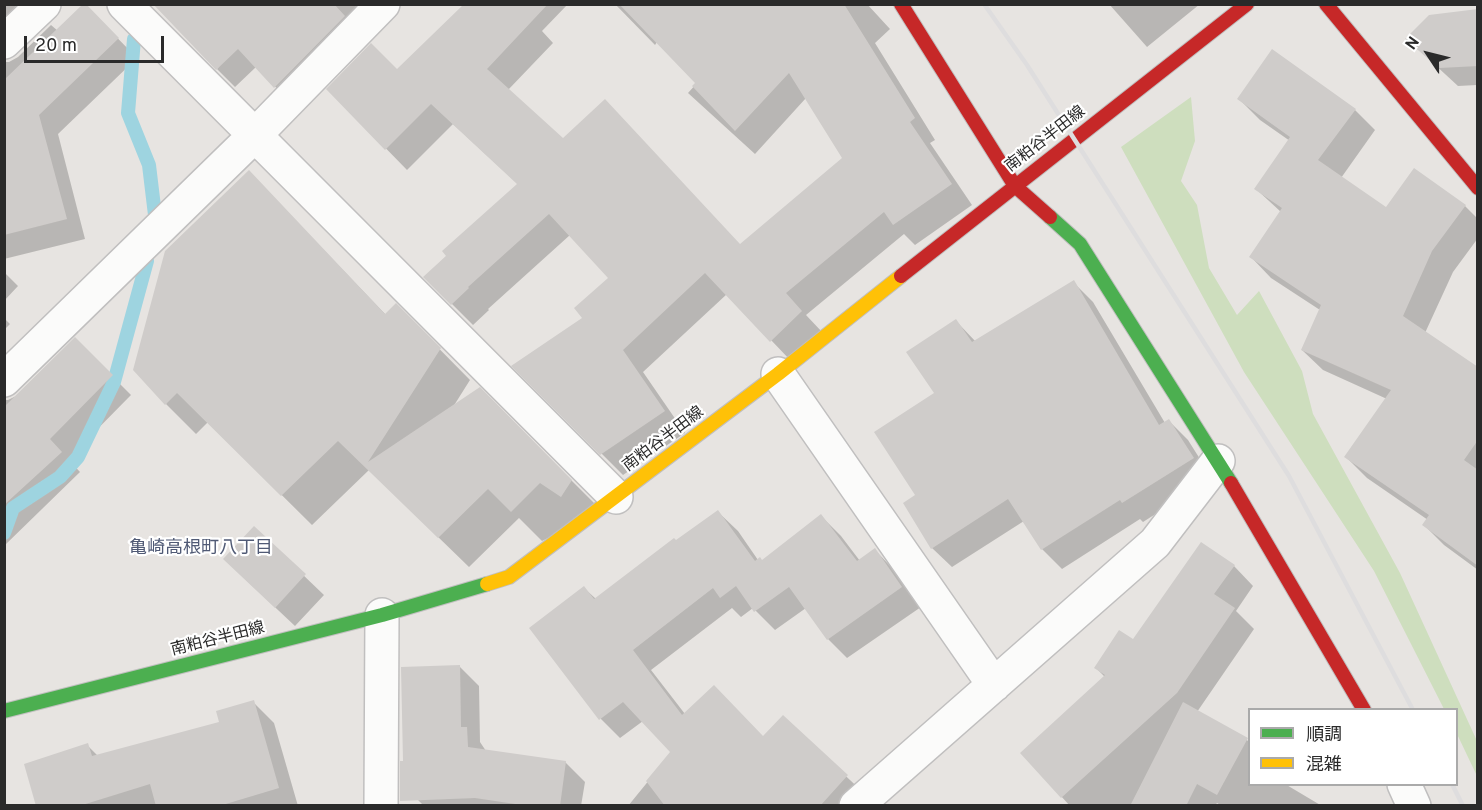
<!DOCTYPE html>
<html>
<head>
<meta charset="utf-8">
<style>
  body { margin:0 }
  #map { position:relative; width:1482px; height:810px; overflow:hidden; background:#e7e4e1; font-family:Overpass,"Noto Sans JP",sans-serif }
  canvas { display:block }
  .frame { position:absolute; inset:0; border:6px solid #2a2a2a; pointer-events:none }
  .legend { position:absolute; left:1248px; top:708px; width:210px; height:78px; box-sizing:border-box; background:#fff; border:2px solid #aaa; margin:0; padding:8px 10px; list-style:none; font-size:18px; color:#2a2a2a }
  .legend li { display:flex; align-items:center; gap:12px; height:30px }
  .legend b { width:30px; border:2px solid #aaa }
  .north { position:absolute; left:1398px; top:24px; width:60px; height:60px; -webkit-text-stroke:4px #fff; paint-order:stroke; rotate:305deg; font-size:16px; font-weight:700; line-height:24px; text-align:center; color:#2a2a2a }
  .north::after { content:''; display:block; margin:auto; width:21px; height:27px; background:#2a2a2a; clip-path:polygon(50% 0,100% 100%,50% 72%,0 100%) }
  .scale { position:absolute; left:24px; top:36px; width:140px; height:27px; box-sizing:border-box; border:3px solid #2a2a2a; border-top:0; padding-left:8px; font-size:18px; line-height:21px; white-space:nowrap; color:#2a2a2a; -webkit-text-stroke:4px #fff; paint-order:stroke }
</style>
</head>
<body>
<div id="map">
<canvas width="1482" height="810"></canvas>
<div class="frame"></div>
<ul class="legend">
<li><b style="height:8px;background:#4caf50"></b>順調</li>
<li><b style="height:8px;background:#ffc107"></b>混雑</li>
</ul>
<div class="north">N</div>
<div class="scale">20 m</div>
</div>
<script>
const ctx = document.querySelector('canvas').getContext('2d');
ctx.lineJoin = 'round';
function fill(path, color) { ctx.fillStyle = color; ctx.fill(path, 'evenodd'); }
function stroke(path, color, width, dash) { ctx.strokeStyle = color; ctx.lineWidth = width; ctx.lineCap = dash ? 'butt' : 'round'; ctx.setLineDash(dash || []); ctx.stroke(path); }
function label(font, color, halo, rows, align = 'center') {
  ctx.font = font + ' Overpass,"Noto Sans JP",sans-serif'; ctx.lineWidth = 4.5; ctx.setLineDash([]); ctx.textBaseline = 'middle'; ctx.strokeStyle = halo; ctx.fillStyle = color; for (const [text, x, y, turn = 0] of rows) {
    ctx.save(); ctx.translate(x, y); ctx.rotate((+turn || 0) * Math.PI / 180); ctx.textAlign = isNaN(turn) ? turn : align; if (halo) ctx.strokeText(text, 0, 0); ctx.fillText(text, 0, 0); ctx.restore();
  }
}
fill(new Path2D(`
  M1191,97l4,44 -14,40 16,24 12,63 28,47 22,-24 43,80 11,43 87,159 77,168v35l-20,-42 -1,-24 -12,-1 -70,-138 -130,-199 -123,-225z`), '#cedebe');
fill(new Path2D(`
  M4,4h24l-23,52v6h4l9,-5 33,-32 7,6 27,-26 52,53 -79,76 27,105 -81,20z
  M265,4h130l-102,101 -37,-38 -21,20 -18,-18z
  M466,4h102l-26,27 11,12 -45,47 55,50 178,105 103,-87 -38,-60 -51,56 -67,-61 9,-10 -40,-41 -2,3 -40,-41h252l23,25 -15,14 60,97 -5,3 42,62 -57,40 -11,-11 -98,81 17,18 -31,29 -65,-68 -84,78 42,61 -62,42 -109,-109 71,-48 25,-39 -40,-44 -82,74 1,1 -16,15 -48,-48 94,-92 -66,-61 -46,46 -79,-81 69,-18z
  M1109,4h91l-53,43z
  M1478,10v79l-1,-4 -19,1 -51,-47z
  M1239,99l116,11 20,20 -34,48 45,31 79,-3 13,13v19l-25,34 -28,61 53,35v202l-34,-25 -20,-20 4,-5 -61,-42 -21,-21 41,-58 -64,-29 -21,-20 18,-40 -49,-32 -20,-21 30,-45 -25,-23 34,-48 -30,-21z
  M249,172l137,143 10,-10 74,75 -17,27 27,-18 122,122 -60,30 -23,-23 -50,49 -100,-97 -57,55 -104,-103 -12,12 -30,-30z
  M4,272l14,14 -14,15z
  M1073,282l20,20 72,121 4,-2 19,19 24,38 -69,44 -3,-3 -78,50 -20,-20 -18,-28 -72,46 -20,-19 -15,-52 19,-103 20,-72 20,21z
  M4,318l6,6 -6,6z
  M75,339l56,56 -63,64 12,13 -76,74v-181l1,35h3l10,-5z
  M718,512l20,19 20,29 5,1 58,-45 20,20 19,25 15,-11 19,20 27,37 -74,51 -19,-19 -22,-31 -31,22 -22,-22 -12,9 -9,-9 -81,62 34,44 79,24 19,-21 84,79 -9,10h-230l44,-54 -29,-31 -23,17 -19,-19 -17,-131 12,11z
  M254,528l70,67 -29,31 -50,-47z
  M1234,566l19,20 -17,25 18,18 -57,83 53,30v42h35l37,22h-100l-5,-3 -2,3h-145l-48,-53 83,-76 -9,-9z
  M459,666l20,20 1,56 6,9 79,11 20,20 -4,24h-157l-19,-19z
  M253,702l21,21 24,83h-257l46,-61 11,11 123,-33z`), '#0003');
stroke(new Path2D(`
  M134,39l-6,74 21,52 6,50
  M4,533l9,-25 47,-31 18,-20 36,-75 33,-121`), '#9ed4e0', 14);
fill(new Path2D(`
  M83,4h3l33,34 -80,77 28,104 -63,16v-155z
  M153,4h181l11,12 -71,72 -36,-39 -22,21z
  M464,4h84l-61,65 76,69 42,-39 135,145 102,-86 -53,-85 -54,58 -43,-45 3,-3 -76,-79h225l71,114 -5,4 42,62 -59,41 -9,-13 -98,81 16,18 -32,31 -65,-69 -82,77 42,61 -65,44 -89,-89 71,-48 -8,-10 34,-30 -59,-64 -81,73 1,1 -18,17 -28,-28 23,-21 -4,-5 75,-67 -86,-80 -46,46 -59,-61 45,-46 26,26z
  M1478,9v57l-39,2 -34,-29 24,-24z
  M1272,49l84,60 -38,51 68,47 28,-39 52,37 -34,46 -29,65 75,51v73l-14,20 14,10v96l-56,-41 7,-10 -85,-58 47,-67 -90,-40 20,-45 -72,-48 33,-49 -28,-19 36,-52 -53,-38z
  M249,170l136,144 11,-11 45,45 -73,114 112,-75 92,93 -11,17 -21,-14 -29,29 -23,-23 -50,49 -100,-97 -57,55 -104,-103 -12,12 -32,-35 32,-119z
  M1074,280l85,145 10,-6 25,39 -72,45 -2,-3 -79,50 -33,-51 -77,50 -28,-46 12,-8 -41,-63 60,-39 -28,-41 50,-33 16,23z
  M75,337l38,38 -63,64 12,13 -58,53v-98z
  M718,510l37,51 5,-4 2,3 59,-46 36,47 18,-13 27,39 -75,53 -38,-53 -35,25 -18,-26 -16,12 -7,-10 -80,62 49,65 32,-30 49,51 20,-21 65,60 -28,31h-155l-19,-25 24,-29 -47,-50 -24,18 -70,-92 55,-42 10,13 80,-61 2,2z
  M254,526l52,48 -31,34 -52,-49z
  M1201,542l34,23 -21,29 21,14 -58,85 -116,105 -41,-45 85,-78 -11,-7 25,-38 14,9z
  M460,665l1,62h6l1,20 98,14 -6,45h-31l-54,-8 -75,3v-40h3l-2,-94z
  M254,700l25,88 -60,18h-63l-6,-22 -71,22h-43l-12,-42 64,-21 4,13 127,-34 -3,-11z
  M1183,702l65,36 -31,57 -20,-11 -11,22h-56z`), '#cfccca');
const street = new Path2D(`
  M124,4l492,493
  M4,42l40,-38
  M778,374l216,311
  M4,380l251,-245 128,-131
  M1404,784l10,22
  M381,806l1,-191
  M856,806l299,-263 63,-82`);
const fast = new Path2D(`
  M1050,217l30,27 151,239
  M4,711l378,-96 105,-31`);
const slow = new Path2D(`
  M487,584l22,-7 269,-203 123,-98`);
const jam = new Path2D(`
  M901,4l114,182 35,31
  M1326,4l152,184
  M901,276l346,-272
  M1231,483l133,227`);
stroke(street, '#c0bfbf', 36);
stroke(fast, '#c0bfbf', 16);
stroke(slow, '#c0bfbf', 16);
stroke(jam, '#c0bfbf', 16);
stroke(street, '#fbfbfa', 33);
stroke(fast, '#4caf50', 14);
stroke(slow, '#ffc107', 14);
stroke(jam, '#c62828', 14);
stroke(new Path2D(`
  M984,4l43,61 262,411 124,234
  M1452,784l11,22`), '#deddde', 4.5);
label('16px', '#2a2a2a', '#fff', [
  ["南粕谷半田線",1046,140,-38],
  ["南粕谷半田線",664,440,-37],
  ["南粕谷半田線",218,640,-14]
]);
label('18px', '#505a75', '#fff', [
  ["亀崎高根町八丁目",201,549]
]);
</script>
</body>
</html>
